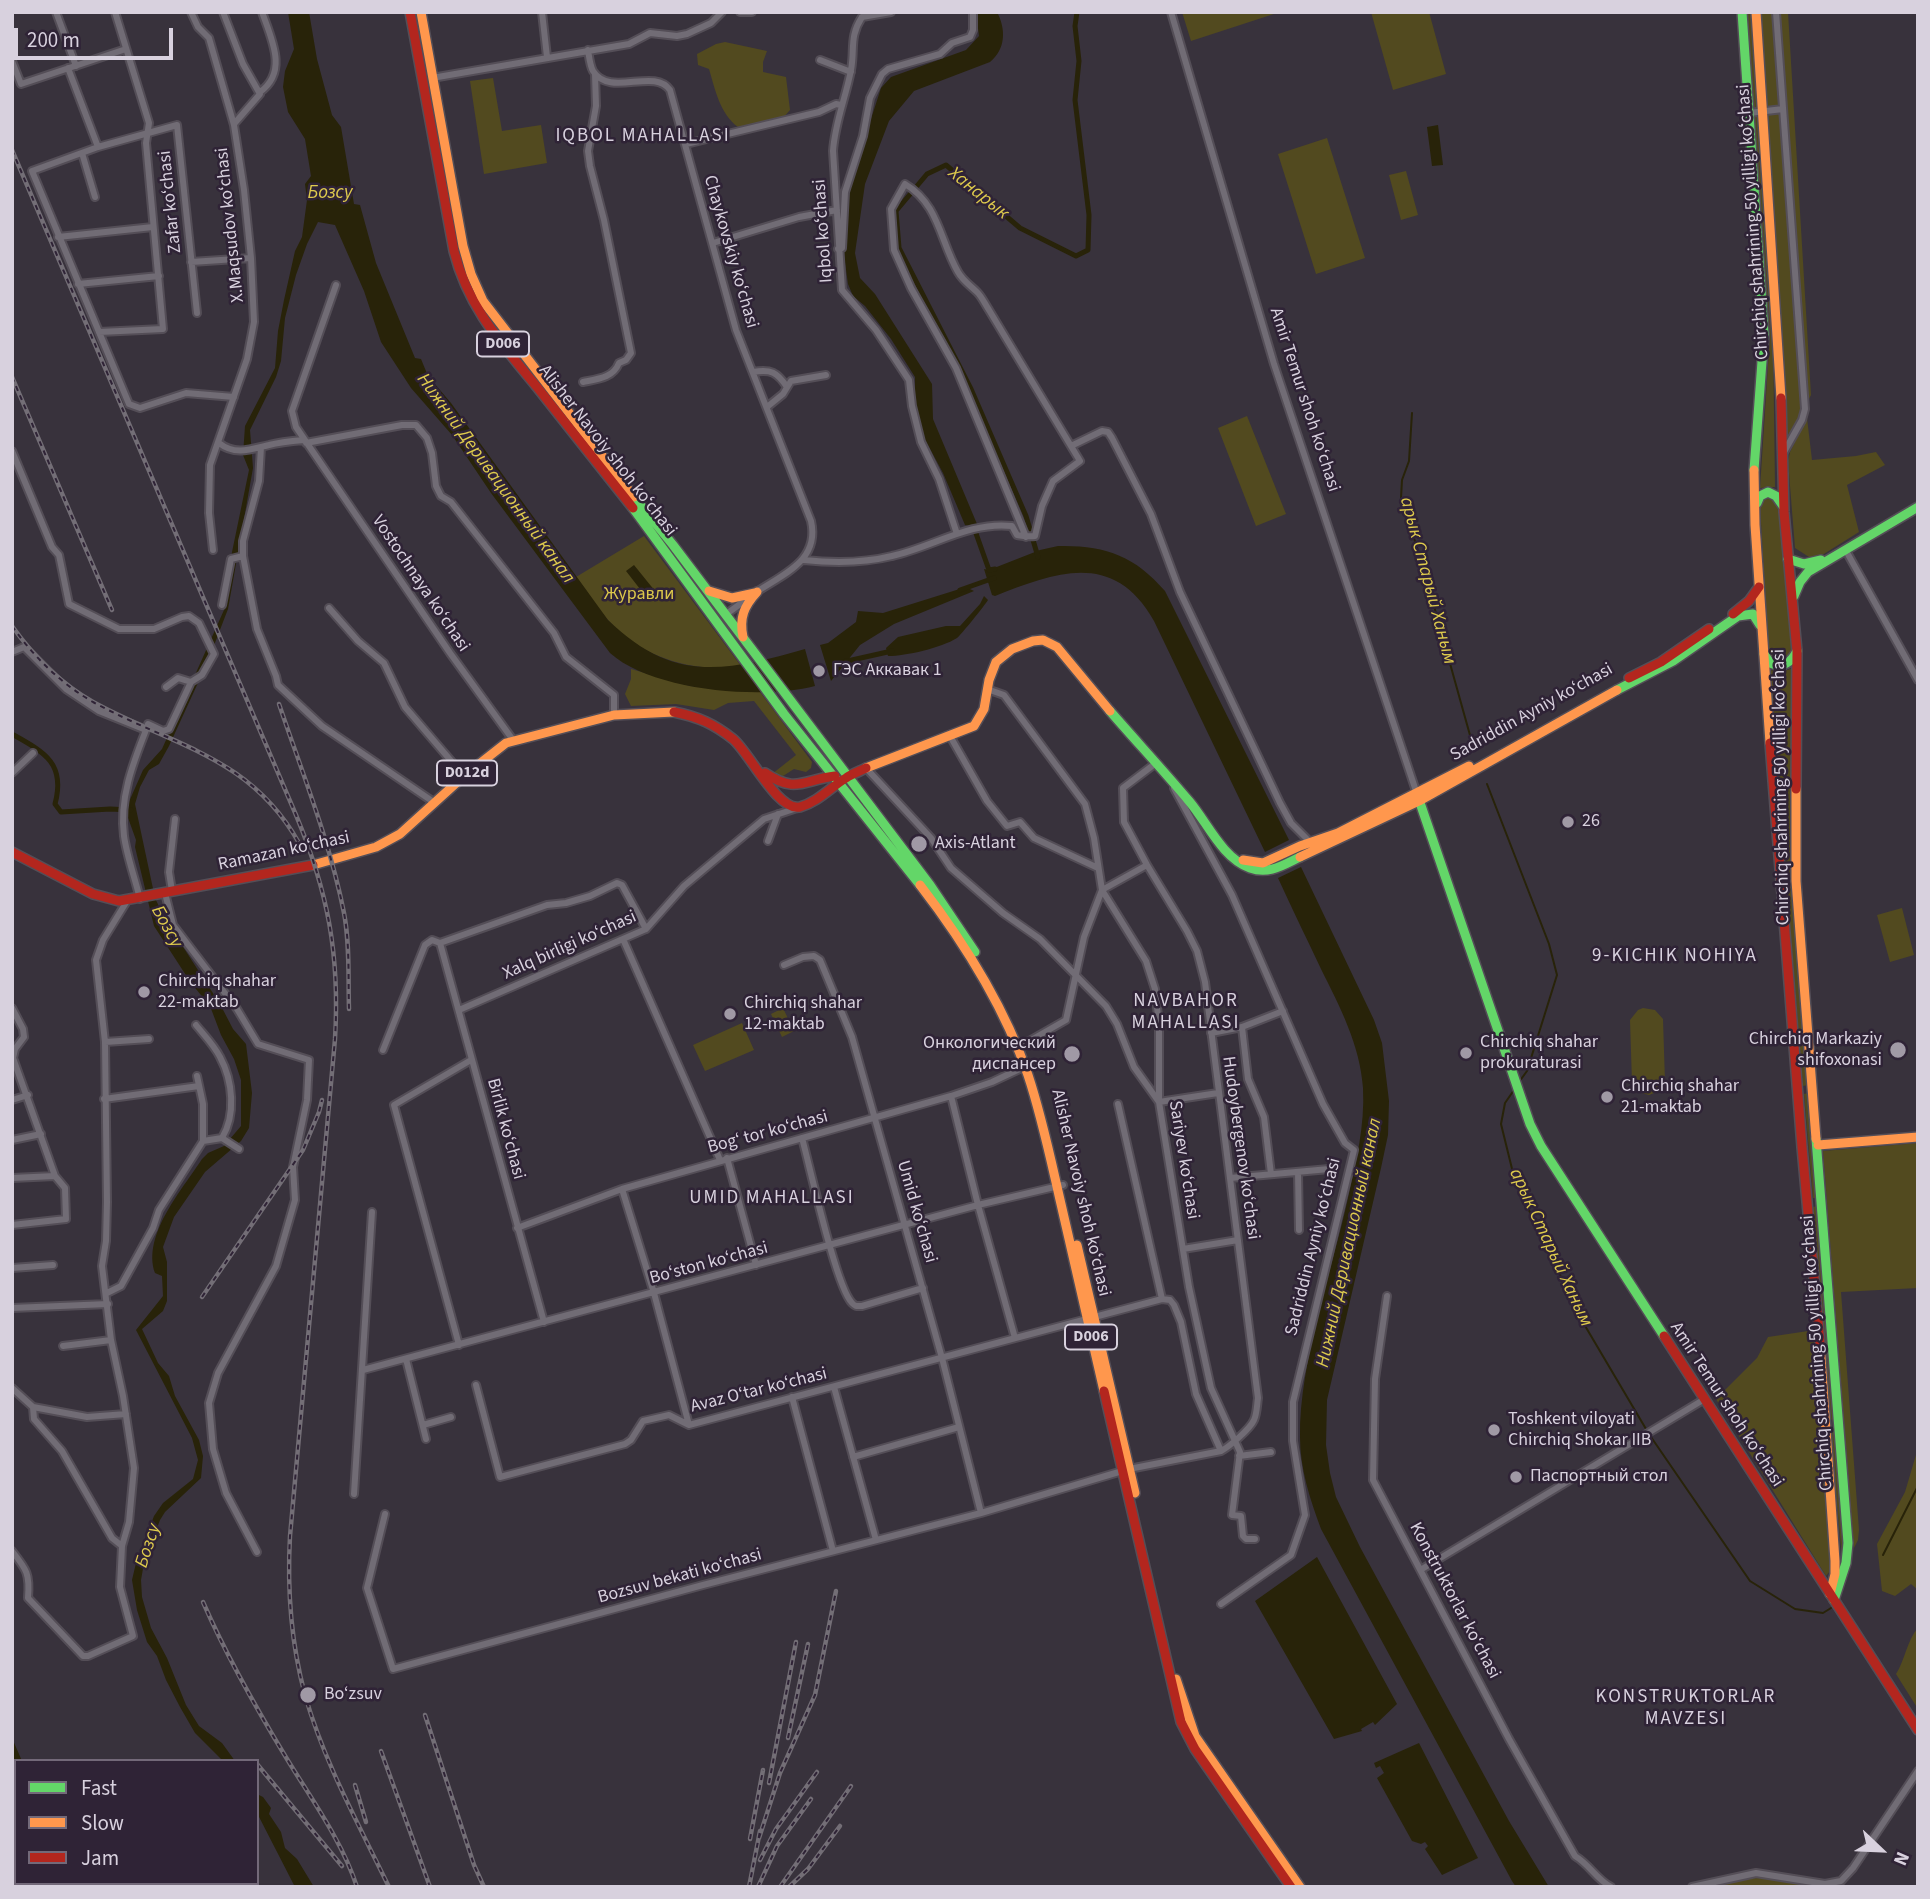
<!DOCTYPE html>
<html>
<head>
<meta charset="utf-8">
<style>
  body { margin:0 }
  #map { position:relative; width:1930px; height:1899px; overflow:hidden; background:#38323c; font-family:"Source Sans 3",sans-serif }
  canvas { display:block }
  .frame { position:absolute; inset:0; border:14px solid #d8d1de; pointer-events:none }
  .legend { position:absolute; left:14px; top:1759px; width:245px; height:126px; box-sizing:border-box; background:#2f2336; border:2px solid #736979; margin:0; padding:9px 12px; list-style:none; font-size:21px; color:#d8d1de }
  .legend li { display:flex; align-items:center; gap:14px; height:35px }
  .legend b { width:35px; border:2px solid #736979 }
  .north { position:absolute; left:1846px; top:1815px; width:70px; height:70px; -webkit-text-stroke:5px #2f2336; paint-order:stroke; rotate:113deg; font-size:19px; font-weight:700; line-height:28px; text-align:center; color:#d8d1de }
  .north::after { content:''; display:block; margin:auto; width:24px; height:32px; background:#d8d1de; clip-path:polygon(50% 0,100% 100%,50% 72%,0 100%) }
  .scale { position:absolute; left:14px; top:28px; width:159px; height:32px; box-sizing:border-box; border:4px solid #d8d1de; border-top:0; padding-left:9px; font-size:21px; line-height:24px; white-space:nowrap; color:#d8d1de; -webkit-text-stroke:5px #2f2336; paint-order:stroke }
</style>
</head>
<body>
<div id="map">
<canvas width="1930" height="1899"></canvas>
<div class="frame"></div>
<ul class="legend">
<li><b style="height:9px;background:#63d668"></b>Fast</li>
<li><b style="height:9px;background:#ff974d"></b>Slow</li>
<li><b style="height:9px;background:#b3261e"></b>Jam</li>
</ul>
<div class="north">N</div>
<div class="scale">200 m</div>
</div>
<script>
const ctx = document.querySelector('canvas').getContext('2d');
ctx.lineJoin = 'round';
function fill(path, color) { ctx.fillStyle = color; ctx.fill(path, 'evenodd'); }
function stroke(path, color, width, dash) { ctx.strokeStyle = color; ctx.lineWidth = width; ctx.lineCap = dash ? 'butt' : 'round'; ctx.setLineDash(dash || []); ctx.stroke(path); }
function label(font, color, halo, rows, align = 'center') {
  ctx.font = font + ' "Source Sans 3",sans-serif'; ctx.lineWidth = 5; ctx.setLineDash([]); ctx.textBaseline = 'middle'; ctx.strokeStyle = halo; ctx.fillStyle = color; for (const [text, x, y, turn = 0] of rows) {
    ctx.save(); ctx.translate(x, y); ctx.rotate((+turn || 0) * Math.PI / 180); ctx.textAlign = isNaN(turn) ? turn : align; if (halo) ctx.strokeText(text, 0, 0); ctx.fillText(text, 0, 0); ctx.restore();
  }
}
fill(new Path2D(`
  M1182,12h98l-89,29z
  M1371,12h58l17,62 -53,16z
  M1747,12h4l22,323 2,152 -15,1 10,-153z
  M1760,12h28l23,383 -18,35 -8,7z
  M725,42l42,9 -4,11v10l23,5 4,33 -8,9 -44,8c-18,-13 -23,-38 -29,-58l-11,-4 -1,-11 19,-10z
  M493,78l9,53 39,-6 6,38 -63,11 -14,-93z
  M1327,138l38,120 -49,16 -38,-120z
  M1406,171l12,44 -17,5 -12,-45z
  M1247,416l39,98 -30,12 -38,-98z
  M1807,418l5,42 44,-4 20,-4 9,13 -38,20 12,47 -40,25h-10l-14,-9 -7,-87 2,-9z
  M1769,497l10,8 13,145 -3,7 -10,4 -10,-7 -9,-148 3,-7z
  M644,536l97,130c-49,7 -99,-8 -133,-46 -12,-13 -21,-29 -32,-43z
  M1793,668l-1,208 -2,1 -4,-3 -17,-204 13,2z
  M631,669l59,17 70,6 52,70 -1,6 -5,4 -12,-3 -11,7 -11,-2 24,-19 -42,-54 -26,2 -14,7 -38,-6 -45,2 -6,-12 6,-15z
  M1787,887h5l16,198 -5,1z
  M1902,908l12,47 -24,7 -13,-47z
  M783,1008l11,23 -12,6 -11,-23z
  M1643,1008l12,2 8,9 2,63 -6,9 -10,4 -11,-3 -6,-9 -2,-63 8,-10z
  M742,1023l12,27 -49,21 -12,-26z
  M1808,1093l9,105h-4l-9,-104z
  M1918,1143v145l-77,4 18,238 -1,10 -4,8 -31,-397z
  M1818,1206l8,106 -2,2 -3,-1 -8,-106z
  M1826,1320l9,98 -3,2 -2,-1 -9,-98z
  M1815,1330l16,240 -5,6 -110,-177 41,-41 11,-21z
  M1833,1429l3,1 9,123 -3,4 -12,-126z
  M1918,1448v142l-7,-6 -16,12 -13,-5 -5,-47 28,-52z
  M1918,1628v81l-22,-35c9,-14 11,-34 22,-46z
  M1759,1878l45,6 7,3h-91l-1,-7z`), '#524a1f');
fill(new Path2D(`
  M288,12h21l8,47 15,56 9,12 13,77 6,1 16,58 39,95 6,1 7,17 23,27 157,217c65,63 116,52 197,29l10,37c-53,14 -163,5 -205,-33l-119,-160 -39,-58 -41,-47 -30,-46 -17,-51 -29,-66 -17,-3 -11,22 -11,31 -11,43 -4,43 -5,16 -26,53 3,38 -25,141 -20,52 -39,85 -10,18 -10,6 -9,17 -5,17 20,94 10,21 55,85 13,25 13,15 6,49 -3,35 -8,13 -36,31 -31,45 -11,30 4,15v39l-4,10 -21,18 16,34 11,13 6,20 24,44 4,16 -2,22 -36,34 -5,8 -16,43 -3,17 1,17 9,31 16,30 19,47 13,21 23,17 13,18h-12l-28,-28 -15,-26 -14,-27 -9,-24 -10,-14 -10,-32 -5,-30 4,-17 18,-47 9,-13 30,-24 5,-19 -6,-22 -56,-108 27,-34 -1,-20 -7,-3c-13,-38 27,-83 47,-114l6,-6 16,-7 17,-20v-46l-7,-21 -13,-24 -11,-29 -19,-23 -37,-57 -19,-79 1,-7 -9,-25 1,-11 15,-34 19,-21 62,-139 8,-58 17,-82 -6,-15 2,-29 30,-58 3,-37 6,-31 11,-49 7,-14 5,-37 -2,-16 6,-8 -6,-37 -17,-27 -5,-25 2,-16 9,-22z
  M976,12h21c9,17 9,37 -7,50l-76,29 -25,30 -24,63 -10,69 5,25 15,16 57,90 1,35 44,105 -3,3 -9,-2 -22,-52 -21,-39 -7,-28v-29l-24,-38 -26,-33 -12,-10 -5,-12 -4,-29 4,-65 33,-102 10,-11 75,-27 13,-14z
  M1438,125l5,40 -11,1 -5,-39z
  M1058,546c46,-1 76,9 107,45l124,249 -24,12 -111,-231c-40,-71 -98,-49 -159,-25l-3,-1 -8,-26 5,1 51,-20z
  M634,565l21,26 -8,7 -21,-27z
  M966,587l8,4 -80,33 -34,21 -29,36 -11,-36 8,-2 28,-21 2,-11 25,2z
  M984,596l4,4c-3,5 -27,35 -31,38 -16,10 -51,18 -69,18l-2,-8 12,-11 48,-11h14l20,-22z
  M1301,867l73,153 8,23 7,58 -1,34 -7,33 -54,232 -1,45 4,28 6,24 24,50 149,274 40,66h-33l-4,-6 -191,-352c-11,-30 -21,-60 -21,-92 -1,-74 32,-166 48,-239 8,-36 17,-72 15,-110 -3,-43 -23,-81 -42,-119 -14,-30 -29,-60 -43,-91z
  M1317,1557l80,147 -22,21 -2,-3 -12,7 1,2 -28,8 -79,-138z
  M12,1738l10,23h-6v75l-4,1z
  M1419,1743l59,115 -36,17 -17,-26 3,-3 -3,-4 -4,2 -9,-3 -35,-63 7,-5 -4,-7 -4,2 -2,-5z
  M257,1794l6,3 8,11 -2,6 12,18 4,16 12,11 17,28h-19l-38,-74z
  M16,1846v37h56l2,4h-62v-40z`), '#282309');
stroke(new Path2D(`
  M1412,413l-3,48 -7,19 -1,18 21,65 51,183
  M1487,784l62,160 8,31 -30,96 -8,11
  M1514,1090l-9,13 -4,21 14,57 66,138 65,110
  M1651,1437l99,144 45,28 28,4 8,-5
  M1883,1555l35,-69`), '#282309', 2);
stroke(new Path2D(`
  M973,525l16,45 6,-1
  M1038,557l-12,-41 -55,-127 -72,-141 -3,-37 31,-37 19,-9 74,63 56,28 12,-6 1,-35 -14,-115 4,-39 -4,-35 2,-14
  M960,590l34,-12
  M843,662l49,-11
  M12,734c32,18 54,29 43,70l6,8 49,-3 21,1`), '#282309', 5);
const street = new Path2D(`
  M56,12l20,54
  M191,12l7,15 11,11 25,87 10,65 7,68 3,64 -7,37 -37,106 -1,48 4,37
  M223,12l20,52 17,30 -26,30
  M542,12l5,45
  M740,12h12
  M1171,12l103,352 143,430
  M1776,12l29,397 -3,11 -18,32
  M862,17c-13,20 -7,32 -11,53 -5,27 -16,52 -18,81l9,139 34,40 33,50 3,26 9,36 18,37 18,55
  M862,17l29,-5
  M588,50c1,6 2,16 5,21 17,27 61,-4 77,19l66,240 75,191c9,40 -28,53 -56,72
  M820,60l31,12
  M12,61l9,23 105,-35
  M68,68l30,79
  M432,78l197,-34 21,-11 27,3 10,-2 24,-11 11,-11
  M260,92c28,-20 12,-52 2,-80
  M1749,113l34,-4
  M686,144l133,-32 17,-8 5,1
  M82,153l13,44
  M58,237l95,-10
  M713,243l86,-26 38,-7
  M838,249l4,-1 3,-56 18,-56 7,-38 12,-24 6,-5 52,-15 12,-11 18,-6 3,-7v-18
  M191,262l60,-4
  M78,284l81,-8
  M336,285l-44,126 4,16 154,226 63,87
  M197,313l-20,-188 -79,22 -66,24 97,233 11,4 46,-15 48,4
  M99,332l64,-3 -17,-186 3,-20 -34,-111
  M753,372c18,-3 24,0 34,15
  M583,382c15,-3 30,-4 36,-19l7,-3 5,-7 -27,-133 -14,-54 -2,-15 8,-45 -1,-32
  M767,407l16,-13 8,-13 35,-6
  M219,443c16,13 33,6 50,2 11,-3 23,-4 35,-5
  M306,443l96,-18h14l11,13 5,15 4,33 5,10 10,6 103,131 12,24 48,38v20
  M1071,446l31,-15 6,1 4,6 39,76 29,78 100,211 11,20 19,19
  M261,447l-2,34 -16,60v15l14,73 19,47 2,9 44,41 113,77
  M12,451l40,96 7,8 10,49 50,25h35l28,-12 7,-1 10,7 15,31 -12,21 -11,7 -22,47 -6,2 -15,-7
  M1845,549l73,131
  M804,560c29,3 60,3 88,-4 41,-9 78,-35 120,-30l5,9c7,1 11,2 18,1l7,-30 11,-25 27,-20 -91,-151c-4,-6 -7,-13 -12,-18 -7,-7 -14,-11 -19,-20 -18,-31 -19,-68 -53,-88l-14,25 3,41 17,38 45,80 70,169
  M222,605l9,-46 12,-3
  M329,608l29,33 26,22 21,44 59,69
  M725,615l22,-16
  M12,652l12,-5 42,42 33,22 47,19c-13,33 -27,69 -22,106 3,21 11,42 16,63
  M166,687l12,-9 13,4
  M987,689l17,6 81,109 9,34 8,52 44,71 9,28 4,36v77l30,185 22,101 29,64 -8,63 9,1 2,20 3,3h9
  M950,736l37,65 20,25 13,-4 14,16 64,30
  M866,768l65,70 20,30 52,45 37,26 66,67 11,18 17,43 25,35 59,-9
  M12,773l21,-20
  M1174,788l58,107 91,209 22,39 9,7 -61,252v39l12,74 -14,40 -70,49
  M768,841l10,-27
  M172,891l-3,-19 6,-53
  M165,893l8,32 64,84 21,35 51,16 -2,40 -14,67 2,33 -19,66 -58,107 -9,30 4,46 13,44 31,59
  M623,939l97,221
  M440,943l104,379
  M784,965l19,-8 11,-1 6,4 32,77 90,321 39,155
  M12,1008l11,21 1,8 -9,12 -2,9 42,118 10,12 1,31 -54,6
  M459,1010l187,-81 38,-43 80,-67 33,-11
  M1242,1027l6,52 16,38 7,57
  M1211,1033l31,-6 41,-16
  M105,1042l44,-3
  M1024,1044l42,-24 18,-83 18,-47 45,-25
  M383,1050l42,-105 7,-5 8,3 107,-38 19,-2 24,-7 27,-13 5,2 24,44
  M197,1076l6,28v37
  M951,1096l27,109 37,133
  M104,1099l95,-13
  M12,1100l16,-5
  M1118,1104l44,195
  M222,1138l17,11
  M802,1138c8,29 34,149 50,165 4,4 5,3 10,3l61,-18
  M12,1140l29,-6
  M727,1158l29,107
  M1298,1172l1,58
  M12,1178l43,-2
  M1230,1178l99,-9
  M622,1189l32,104 35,132
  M517,1228l105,-39 329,-93 41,-14 34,-16
  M1183,1249l55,-9
  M12,1268l41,-3
  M107,1293l14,-7 32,-58 6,-18 44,-69 19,-3c14,-23 11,-57 -2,-81 -6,-12 -16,-22 -24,-32
  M1387,1296l-12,83 -2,101 136,259 66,117c15,9 21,23 36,31
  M12,1308l96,-4
  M459,1345l-65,-240 77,-45
  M63,1346l48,-6
  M406,1359l20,80
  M363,1370l615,-165 85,-20
  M476,1385l24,92 125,-33 6,-4 12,-19 26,-6 20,10 473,-126 8,1 4,5 7,17 15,72 25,57
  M834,1387l42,153
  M12,1388l21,19 1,12 28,32 50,87 10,8
  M792,1397l41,154
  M33,1407l54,10 39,-3
  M423,1425l28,-8
  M1239,1456l32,-4
  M853,1457l106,-30
  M354,1494l18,-282
  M385,1514l-18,74 26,81 310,-84 278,-72 148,-44 92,-18c8,-4 29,-22 33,-31 3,-6 3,-16 4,-22l-53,-416 -8,-31 -10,-20 -40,-66 -23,-43 -1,-34 33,-25
  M12,1551c15,19 18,23 16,47l55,58h5l45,-20 -13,-49 2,-41 7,-24 5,-54 -11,-72 -12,-56 -9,-74 4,-25 1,-39 -2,-160 -9,-82 7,-20 24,-39
  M1422,1569l281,-169
  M1692,1887l64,-14 69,11 16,-3 12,-13 65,-97`);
const fast = new Path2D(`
  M1742,12l22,322 -10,136
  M634,497l39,48 257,340 45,67
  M1757,503l3,-7 8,-4 8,4 7,10
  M633,508l151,206 136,171
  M1788,559l16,5 17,-4
  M1794,596l6,-14 8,-10 110,-65
  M1764,654l6,9c13,5 21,0 27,-12
  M1617,690l56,-29 65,-45 15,-2 7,11
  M1110,711c26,30 53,59 79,90 18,21 33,57 61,67 19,7 33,-3 50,-11
  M1417,794l113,330 11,22 123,190
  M1816,1139l32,404 -2,20 -12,37`);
const slow = new Path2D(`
  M421,12l42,234 8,28 12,27 151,196
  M1756,12l25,386
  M1754,470l1,55 15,218
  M709,591l23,7 23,-5
  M743,637c-4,-19 1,-31 14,-45
  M866,768l108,-42 10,-17 5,-29 7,-18 16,-13 21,-8 10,-1 14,7 53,64
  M1796,789v92l20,258
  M1300,857l119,-56 198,-111
  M1243,860l20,3 37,-17 38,-13 131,-67
  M313,865l63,-18 24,-13 64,-58 42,-33 108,-28 60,-3
  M920,885c44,57 84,121 108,190 14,42 23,86 33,129 15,63 29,125 43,187
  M1818,1145l100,-8
  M1077,1245l58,248
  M1820,1344l15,217v13l-5,20
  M1176,1679l19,57 105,151`);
const jam = new Path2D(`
  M410,12l44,239c14,56 47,92 83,136 32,40 64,81 96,121
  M1781,398l3,114 13,139 -1,138
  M1733,614l16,-13 10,-14
  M1629,678l32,-16 48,-33
  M674,712c25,5 40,12 59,27 16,13 45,73 67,68 18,-5 31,-20 46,-29 6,-4 14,-7 20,-10
  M1770,743l32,404 18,197
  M765,773c31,21 38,7 70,3
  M12,852l81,42 26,7 194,-36
  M1664,1336l254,394
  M1104,1391l77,331 14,27 96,138`);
stroke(street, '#544e57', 10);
stroke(fast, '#544e57', 12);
stroke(slow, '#544e57', 12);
stroke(jam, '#544e57', 12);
stroke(street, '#716c75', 6);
stroke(fast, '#63d668', 9);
stroke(slow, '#ff974d', 9);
stroke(jam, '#b3261e', 9);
const rail = new Path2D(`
  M12,150l284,665c32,77 44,140 39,224l-45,497c-3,54 1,107 15,159 19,67 54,130 84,192
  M12,377l100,233
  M12,626c22,31 48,57 81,76 80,44 157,54 206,141
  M279,704c23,68 51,138 65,209 6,31 4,65 5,96
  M202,1297l101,-147 16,-38 3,-12
  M203,1602c24,55 53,106 84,157 25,41 55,82 70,128
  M425,1715l49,150 10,22
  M788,1738l20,-94
  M381,1751l49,136
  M257,1764l85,102
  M769,1783l27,-141
  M355,1785l11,37
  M759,1838l21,-65 35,-78 21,-104
  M750,1839l13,-69
  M760,1860l16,-31 41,-57
  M749,1887l11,-56
  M758,1887l19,-41 34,-47
  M780,1887l71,-101
  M789,1887l19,-18 32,-43`);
stroke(rail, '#736e76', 4.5);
stroke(rail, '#2f2336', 2, [5]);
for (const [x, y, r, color] of [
  [819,671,7,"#a099a5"],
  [1568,822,7,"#a099a5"],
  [919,844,9,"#a099a5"],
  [144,992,7,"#a099a5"],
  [730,1014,7,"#a099a5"],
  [1898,1050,9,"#a099a5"],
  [1466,1053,7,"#a099a5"],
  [1072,1054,9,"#a099a5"],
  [1607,1097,7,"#a099a5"],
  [1494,1430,7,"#a099a5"],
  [1516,1477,7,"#a099a5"],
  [308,1695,9,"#a099a5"]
]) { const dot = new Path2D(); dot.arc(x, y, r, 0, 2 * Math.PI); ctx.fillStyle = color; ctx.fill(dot); stroke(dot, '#2f2336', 2.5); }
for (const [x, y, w] of [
  [503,344,52],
  [467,773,60],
  [1091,1337,52]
]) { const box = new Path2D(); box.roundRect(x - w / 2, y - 12.5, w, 25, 5); ctx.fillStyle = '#2f2336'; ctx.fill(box); stroke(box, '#d8d1de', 2); }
label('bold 16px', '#d8d1de', null, [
  ["D006",503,344],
  ["D012d",467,773],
  ["D006",1091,1337]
]);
label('18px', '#d8d1de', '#2f2336', [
  ["Zafar ko‘chasi",171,202,-96],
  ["Chirchiq shahrining 50 yilligi koʻchasi",1754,222,-94],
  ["X.Maqsudov ko‘chasi",231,225,-96],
  ["Iqbol koʻchasi",824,231,-94],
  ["Chaykovskiy ko‘chasi",730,252,74],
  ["Amir Temur shoh ko‘chasi",1304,400,72],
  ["Alisher Navoiy shoh koʻchasi",607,451,52],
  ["Vostochnaya ko‘chasi",420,584,56],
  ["Sadriddin Ayniy ko‘chasi",1532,713,-29],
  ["Chirchiq shahrining 50 yilligi koʻchasi",1782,787,-91],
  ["Ramazan ko‘chasi",284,852,-12],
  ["Xalq birligi ko‘chasi",570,946,-24],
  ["Birlik ko‘chasi",505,1129,75],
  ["Bog‘ tor ko‘chasi",768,1133,-15],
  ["Hudoybergenov ko‘chasi",1240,1148,82],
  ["Sariyev ko‘chasi",1183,1160,81],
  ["Alisher Navoiy shoh koʻchasi",1080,1193,77],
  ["Umid ko‘chasi",916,1212,74],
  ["Sadriddin Ayniy ko‘chasi",1314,1247,-76],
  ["Bo‘ston ko‘chasi",709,1264,-15],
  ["Chirchiq shahrining 50 yilligi koʻchasi",1818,1353,-94],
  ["Avaz O‘tar ko‘chasi",759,1391,-14],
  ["Amir Temur shoh ko‘chasi",1726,1405,57],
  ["Bozsuv bekati ko‘chasi",680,1577,-15],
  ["Konstruktorlar ko‘chasi",1454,1601,62]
]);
label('18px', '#dcc84b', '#2f2336', [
  ["Журавли",639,595]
]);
label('18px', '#d8d1de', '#2f2336', [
  ["ГЭС Аккавак 1",833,671],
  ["26",1582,822],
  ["Axis-Atlant",935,844],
  ["Chirchiq shahar",158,982],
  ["22-maktab",158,1003],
  ["Chirchiq shahar",744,1004],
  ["12-maktab",744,1025],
  ["Chirchiq Markaziy",1882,1040,"right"],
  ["shifoxonasi",1882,1061,"right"],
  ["Chirchiq shahar",1480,1043],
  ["prokuraturasi",1480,1064],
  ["Онкологический",1056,1044,"right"],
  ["диспансер",1056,1065,"right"],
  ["Chirchiq shahar",1621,1087],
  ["21-maktab",1621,1108],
  ["Toshkent viloyati",1508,1420],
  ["Chirchiq Shokar IIB",1508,1441],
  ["Паспортный стол",1530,1477],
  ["Bo‘zsuv",324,1695]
], 'left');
ctx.letterSpacing = '2px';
label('19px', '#d8d1de', '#2f2336', [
  ["IQBOL MAHALLASI",643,137],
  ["9-KICHIK NOHIYA",1675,957],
  ["NAVBAHOR",1186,1002],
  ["MAHALLASI",1186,1024],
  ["UMID MAHALLASI",772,1199],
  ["KONSTRUKTORLAR",1686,1698],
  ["MAVZESI",1686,1720]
]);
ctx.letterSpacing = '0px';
label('italic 19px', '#deca4d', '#2f2336', [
  ["Бозсу",330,194],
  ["Ханарык",978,194,39],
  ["Нижний Деривационный канал",495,479,54],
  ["арык Старый Ханым",1427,581,75],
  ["Бозсу",166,927,61],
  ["Нижний Деривационный канал",1350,1243,-78],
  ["арык Старый Ханым",1550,1248,65],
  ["Бозсу",149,1546,-72]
]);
</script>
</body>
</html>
